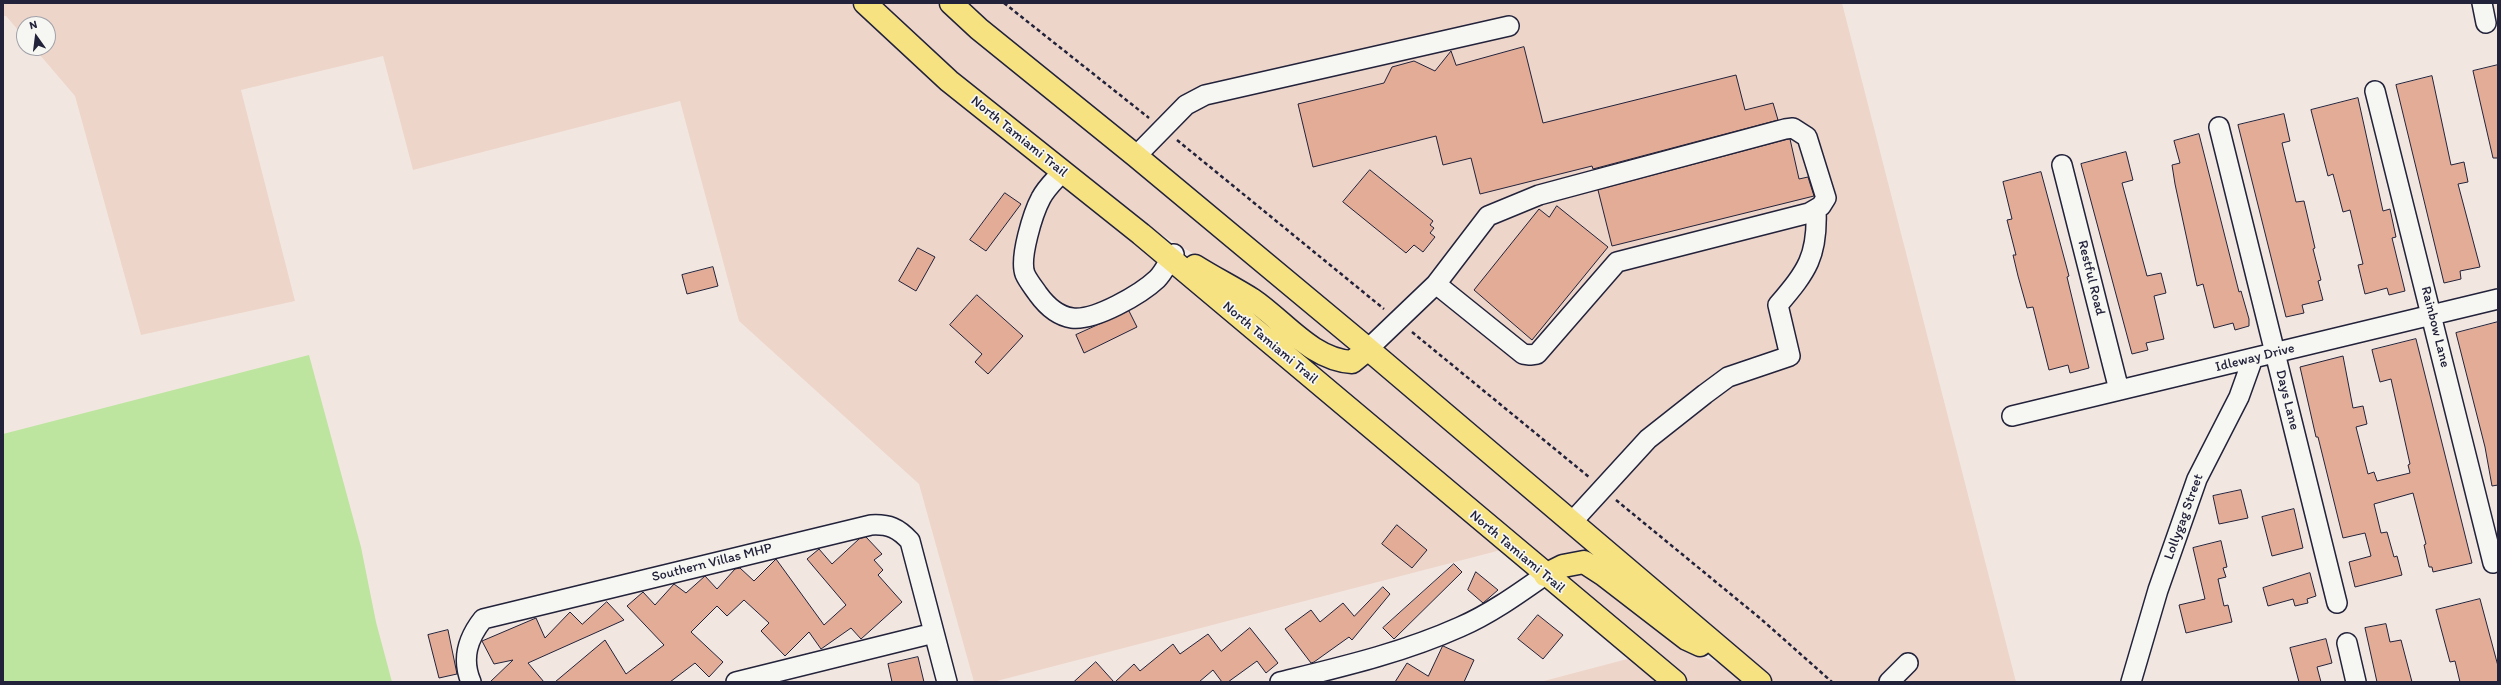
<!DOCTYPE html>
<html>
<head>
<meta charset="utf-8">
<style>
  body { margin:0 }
  #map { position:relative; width:2501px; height:685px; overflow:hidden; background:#f2e7e0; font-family:Itim,sans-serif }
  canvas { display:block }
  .frame { position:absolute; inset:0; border:4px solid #22223b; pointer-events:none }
  .north { position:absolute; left:16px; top:16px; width:40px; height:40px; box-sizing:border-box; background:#f6f6f2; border:1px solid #a1a1a9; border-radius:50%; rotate:346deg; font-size:11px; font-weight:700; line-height:16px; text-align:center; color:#22223b }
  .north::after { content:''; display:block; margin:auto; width:14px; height:18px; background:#22223b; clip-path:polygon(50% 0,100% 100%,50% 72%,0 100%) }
</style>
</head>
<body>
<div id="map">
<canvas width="2501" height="685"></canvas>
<div class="frame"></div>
<div class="north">N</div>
</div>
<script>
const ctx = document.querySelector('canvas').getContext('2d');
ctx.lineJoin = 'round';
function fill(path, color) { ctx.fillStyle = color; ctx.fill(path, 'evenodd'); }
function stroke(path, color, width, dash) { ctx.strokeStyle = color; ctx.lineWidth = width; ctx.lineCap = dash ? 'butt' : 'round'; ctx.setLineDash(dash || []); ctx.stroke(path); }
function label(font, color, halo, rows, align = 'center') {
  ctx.font = font + ' Itim,sans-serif'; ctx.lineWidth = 3.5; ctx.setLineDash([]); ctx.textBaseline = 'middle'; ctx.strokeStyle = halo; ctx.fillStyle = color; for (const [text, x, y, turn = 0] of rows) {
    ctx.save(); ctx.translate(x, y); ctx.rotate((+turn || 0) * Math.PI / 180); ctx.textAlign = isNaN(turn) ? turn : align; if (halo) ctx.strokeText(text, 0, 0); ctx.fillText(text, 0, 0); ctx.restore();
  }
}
fill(new Path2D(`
  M3,3h848l92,86 193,154 365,307 -508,132h-19l-55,-198 -180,-163 -59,-220 -267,69 -30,-114 -142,34 54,211 -154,34 -66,-239 -41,-48h14v-24h-24v13l-18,-21h-3z
  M879,3h58l37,34 156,127 222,185 -6,2 -27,-10 -61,-49 -113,-67 -190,-151z
  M965,3h877l174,679h-242l-33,-28 1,-3 -7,-3 -368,-312z
  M1235,301l133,61 239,203 -24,-13 -16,2 -21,10z
  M1583,573l98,75 45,18 19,16h-54l-128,-105z
  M1631,658l29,24h-120z`), '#edd5ca');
fill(new Path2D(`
  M309,355l52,192 15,75 16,60h-389v-248z`), '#bde5a0');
const building = new Path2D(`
  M1524,47l19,76 193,-48 9,35 28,-7 5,17 -185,49 -1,-3 -112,28 -9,-36 -28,7 -7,-29 -123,31 -15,-63 86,-21 8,-16 22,-6 21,10 16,-20 5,14z
  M2498,65v93h-5l-20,-87z
  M2432,76l19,89 13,-3 4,20 -10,2 22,83 -20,4 1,8 -17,4 -48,-198z
  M2358,98l25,113 7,-2 6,28 -4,1 13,53 -16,4 -2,-7 -22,6 -7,-29 5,-1 -13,-54 -7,2 -10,-38 -5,2 -17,-66z
  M2284,114l6,27 -8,2 14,59 8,-1 11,47 -2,1 8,31 -3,1 5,19 -21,5 2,8 -18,4 -48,-192z
  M2199,134l40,158 2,-1 8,28v7l-14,4 -2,-7 -19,5 -11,-44 -6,2 -22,-102 -3,-19 8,-2 -6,-22z
  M1790,139l9,40 9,-2 6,19 -202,50 -14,-56z
  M2126,152l7,28 -11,3 25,93 14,-3 5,20 -12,3 10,43 -18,4 2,7 -16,4 -51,-190z
  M1370,170l63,51 -3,4 4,3 -4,5 5,4 -12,15 -9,-7 -8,8 -63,-51z
  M2041,172l28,104 -2,1 22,91 -19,5 -2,-8 -19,5 -16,-63 -6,1 -9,-32 -5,-21h3l-9,-35 5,-1 -9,-37z
  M1005,193l16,11 -35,47 -16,-11z
  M1557,206l51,41 -76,93 -58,-50 65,-81 10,8z
  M918,248l17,9 -19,34 -17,-10z
  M713,267l5,19 -31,8 -5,-19z
  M977,295l46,41 -35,38 -13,-12 7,-8 -32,-29z
  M1129,311l8,16 -53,26 -8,-18z
  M2498,322v163l-6,1 -7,-39 -29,-114z
  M2416,339l56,224 -39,9 -1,-5h-3l-5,-22 2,-1 -13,-51 -39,11 7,29 6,-1 7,25 3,-1 5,19 -47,12 -6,-25 22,-6 -6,-23 -22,5 -25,-101h-2l-16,-70 43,-11 10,52 10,-2 4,18 -11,3 12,47 6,-2 3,9 33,-8 -2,-8 2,-1 -19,-85 -11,3 -8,-32z
  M2241,490l7,28 -29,6 -6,-28z
  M2294,509l9,39 -31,8 -10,-39z
  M1397,525l30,25 -15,18 -30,-24z
  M866,537l16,17 -8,6 9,10 -5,5 24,27 -41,37 -10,-11 -30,21 -12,-17 -24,24 -24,-25 8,-8 -25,-23 -17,16 -10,-10 -26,26 32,30 -14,15 -14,-14 -25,19h-115l50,-42 21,34 38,-29 -37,-39 16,-14 12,13 19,-21 12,9 19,-17 12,13 18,-20 5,-1 14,13 22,-22 48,66 22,-20 -39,-46 12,-10 13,15 27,-25z
  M2221,541l6,26 -4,1 3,9 -8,2 6,27 4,-1 4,17 -46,11 -7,-28 26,-6 -12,-51z
  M1454,564l8,8 -68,67 -11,-11z
  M1476,572l22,18 -15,13 -15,-13z
  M2310,573l6,23 -9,3 1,4 -13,3 -2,-7 -25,7 -5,-18z
  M1383,587l7,7 -38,46 -3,-3 -35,25 -3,1 -26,-34 26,-19 9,12 23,-19 11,13z
  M2480,599l18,67v16h-38l-5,-21 -5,1 -14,-52z
  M607,602l17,18 -96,43 16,19h-54l23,-22 -19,4 -12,-23 54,-23 9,20 25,-26 12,12z
  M1538,615l25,20 -20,24 -25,-20z
  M2386,624l4,18 11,-2 11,42h-35l-12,-54z
  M1250,628l28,35 -12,10 -9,-12 -29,21h-6l-9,-12 -14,12h-84l19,-18 6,7 33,-27 7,10 28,-20 13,17z
  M448,630l9,44 -18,4 -11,-43z
  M2326,639l6,24 -15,4 4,15h-22l-9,-34z
  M1443,646l31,14 -10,22h-69l12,-19 21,13z
  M918,657l6,25h-32l-4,-18z
  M1096,662l18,20h-40z`);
fill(building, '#e2ac97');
stroke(building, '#22223b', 1);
const minor = new Path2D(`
  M2482,3l4,20
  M2375,91l118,472
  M2219,127l118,476
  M1136,156l50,-51 19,-10 304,-69
  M2062,165l57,225
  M1062,172c-7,8 -16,16 -21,26 -8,15 -22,60 -16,76 3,7 9,14 13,20 8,11 20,22 34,24 23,3 69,-24 85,-39 7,-7 11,-17 17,-25
  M1368,349l68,-65 52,-68 51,-21 246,-66 8,-1 14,9 19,61 -5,8 -12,7 -192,49 -80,92 -7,1 -7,-1 -87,-70
  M2012,416l486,-117
  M1572,522l76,-83 57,-45 23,-17 62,-21 -12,-51c29,-34 40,-49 38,-95
  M2347,643l9,39
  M471,682c-10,-24 -3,-44 12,-63l388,-94c18,-1 27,3 39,16l37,141
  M736,682l198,-49
  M1280,682c61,-15 122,-29 180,-55 30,-13 58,-33 85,-52
  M1889,682l19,-19
  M2131,682l27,-92 39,-111 42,-82 14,-39`);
const major = new Path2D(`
  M865,3l84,78 192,153 534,448
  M951,3l28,26 157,127 232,193 392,333
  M1195,266c19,12 39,22 58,34 31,21 59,60 99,62l16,-13
  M1545,575l18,-9 21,-4 20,13 83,64 13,6`);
stroke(minor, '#22223b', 22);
stroke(major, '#22223b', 25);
stroke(new Path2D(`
  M1004,3l145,115
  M1177,140l207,169
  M1412,332l177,145
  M1616,500l145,119 71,63`), '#22223b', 2.5, [4, 3]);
stroke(minor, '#f6f6f2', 19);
stroke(major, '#f6e281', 22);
label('14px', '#22223b', '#f6f6f2', [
  ["North Tamiami Trail",1019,137,39],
  ["Restful Road",2091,278,76],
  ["Rainbow Lane",2435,327,76],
  ["North Tamiami Trail",1270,343,40],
  ["Idleway Drive",2255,358,-14],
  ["Days Lane",2287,400,76],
  ["Lollygag Street",2184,517,-70],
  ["North Tamiami Trail",1517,552,40],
  ["Southern Villas MHP",712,563,-14]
]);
</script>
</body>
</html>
